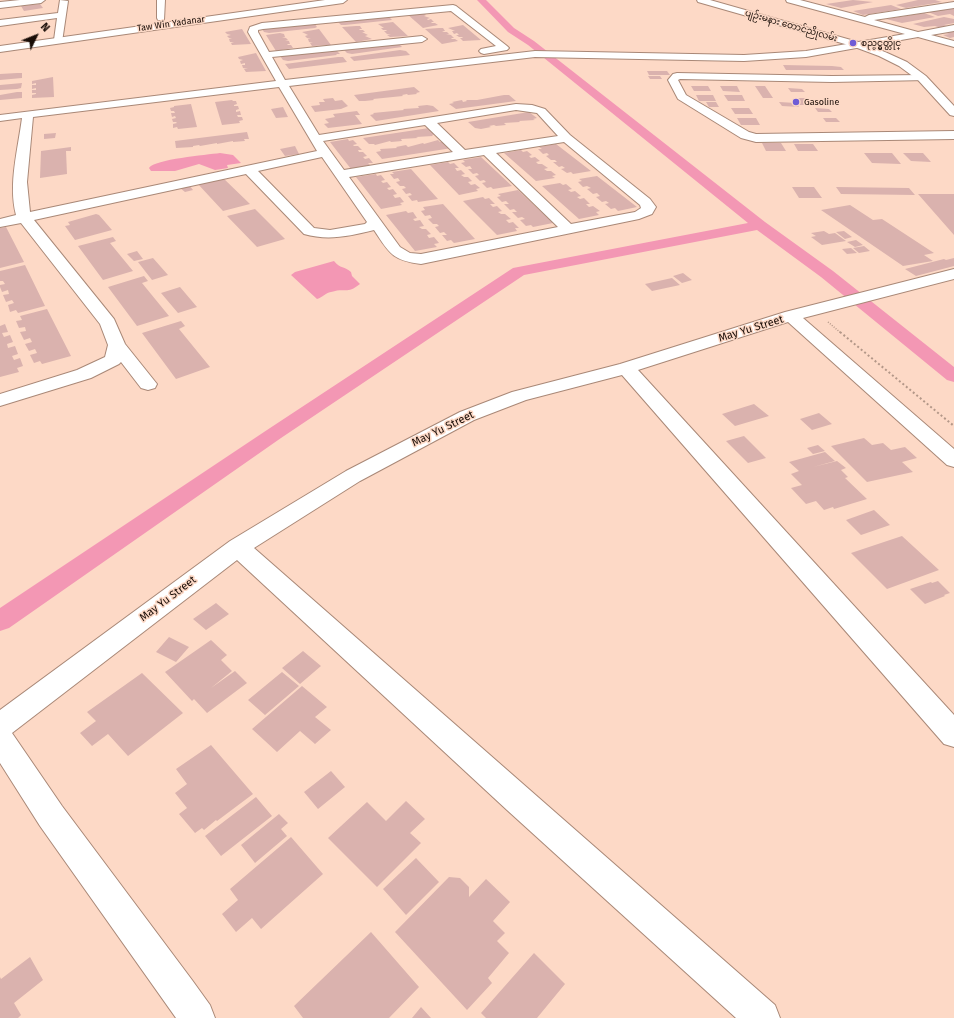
<!DOCTYPE html>
<html>
<head>
<meta charset="utf-8">
<style>
  body { margin:0 }
  #map { position:relative; width:954px; height:1018px; overflow:hidden; background:#fdd9c6; font-family:"Fira Sans",sans-serif }
  canvas { display:block }
  .north { position:absolute; left:16px; top:16px; width:40px; height:40px; -webkit-text-stroke:3px #fdd9c6; paint-order:stroke; rotate:47deg; font-size:11px; font-weight:700; line-height:16px; text-align:center; color:#190d07 }
  .north::after { content:''; display:block; margin:auto; width:14px; height:18px; background:#190d07; clip-path:polygon(50% 0,100% 100%,50% 72%,0 100%) }
</style>
</head>
<body>
<div id="map">
<canvas width="954" height="1018"></canvas>
<div class="north">N</div>
</div>
<script>
const ctx = document.querySelector('canvas').getContext('2d');
ctx.lineJoin = 'round';
function fill(path, color) { ctx.fillStyle = color; ctx.fill(path, 'evenodd'); }
function stroke(path, color, width, dash) { ctx.strokeStyle = color; ctx.lineWidth = width; ctx.lineCap = dash ? 'butt' : 'round'; ctx.setLineDash(dash || []); ctx.stroke(path); }
function label(font, color, halo, rows, align = 'center') {
  ctx.font = font + ' "Fira Sans","Noto Sans Myanmar",sans-serif'; ctx.lineWidth = 3; ctx.setLineDash([]); ctx.textBaseline = 'middle'; ctx.strokeStyle = halo; ctx.fillStyle = color; for (const [text, x, y, turn = 0] of rows) {
    ctx.save(); ctx.translate(x, y); ctx.rotate((+turn || 0) * Math.PI / 180); ctx.textAlign = isNaN(turn) ? turn : align; if (halo) ctx.strokeText(text, 0, 0); ctx.fillText(text, 0, 0); ctx.restore();
  }
}
fill(new Path2D(`
  M220,153l13,2 8,8 -14,2 1,3 -13,2 -16,-6 -24,7h-24l-2,-3c6,-9 57,-13 71,-15z
  M334,261c6,8 11,5 17,11l1,4 8,8c-14,11 -14,3 -29,8 -6,1 -8,5 -14,7l-26,-24 4,-3z`), '#f397b4');
fill(new Path2D(`
  M477,0h9l28,28 20,13 231,181 68,49 121,96v15l-7,-2 -126,-103 -64,-47 -233,45 -243,163 -272,190 -9,3v-23l267,-178 246,-162 235,-45 -220,-178 -20,-13z`), '#f397b4');
fill(new Path2D(`
  M853,0l20,2 -32,6 -15,-4z
  M918,0h17l7,2 -36,6 -10,-3z
  M40,4l3,4 -19,3 -3,-5z
  M891,5l10,4 -38,6 -10,-4z
  M954,8v8l-4,-2 -12,2 -10,-4z
  M424,13l2,2 -2,1 6,2 -3,1 1,1 3,-1 3,3h-3l1,1h3l3,2 -15,3 -16,-14z
  M924,13l11,4 -33,6 -16,-4z
  M388,16l4,4 -47,5h-4l-4,-4z
  M944,17l10,2v4l-10,2 6,2 -9,1 -6,-2 -11,1 -11,-3z
  M393,22l15,14 -18,1 -3,-2 4,-1h-4l-3,-3h3l-1,-1h-3l-2,-2h3l-6,-4z
  M314,23l3,4 -2,1 -46,5 -5,-1 -2,-3z
  M463,25l18,15 -18,1 -3,-3h3l-1,-1h-3l-3,-2h3l-2,-2 -3,1 -2,-3h3l-7,-3z
  M356,26h4l2,3h-3l1,1h3l2,2h-3l6,3 -3,1 7,3 -16,3 -14,-15z
  M439,28h4l2,3h-3l2,1h3l2,2h-3l5,1 3,3h-3l1,1h3l3,2 -16,3 -17,-15z
  M242,29l9,15 -19,1 -1,-2 3,-1h-4l-1,-3h3l-3,-1 -2,-2 4,-1 -4,-1 -2,-2z
  M319,29l12,16 -19,1 -2,-3h3l-4,-1 -1,-3h3l-4,-1 -2,-2 3,-1 -6,-3z
  M952,31h2v6l-4,1 -7,-3 6,-1 -4,-1z
  M280,33l4,1 1,3h-3l4,1 2,2h-3l4,1 1,3h-3l1,1h3l2,3 -17,3 -10,-16z
  M398,43l4,4 -50,7 -5,-1 -4,-4z
  M336,50l4,4h-4l1,1 -49,6 -5,-1 -3,-4z
  M400,50l6,1 4,4 -56,6 -4,-4z
  M256,53l10,18 -20,1 -2,-3h4l-5,-1 -1,-3h3v-2l-4,1 -1,-3 3,-1 -4,-1 -1,-2z
  M338,57h5l4,5 -58,7 -4,-5z
  M783,65l49,1 9,1 3,3h-58z
  M647,71h20l3,4h-21z
  M17,73h5v5l-22,2v-6z
  M648,76h12l2,3h-12z
  M53,77l1,20 -22,1v-3l4,-1v-1h-4v-3h4v-2l-4,1v-4h4v-2l-4,1v-3z
  M22,83l-1,5 -4,1 -17,1v-5z
  M691,86h17l3,5h-17z
  M720,86h17l3,6 -17,-1z
  M755,86h10l8,12h-10z
  M414,87l6,5 -4,1 1,1 -9,1 -1,-1 -5,1 1,1 -30,3 1,1 -9,1h-6l-5,-6z
  M788,88l14,1 3,3h-14z
  M17,92h5v6l-22,2v-5z
  M504,95h5l7,6 -60,8 -7,-5 5,-1 -2,-1 10,-2 1,2 4,-1 -1,-1h11z
  M696,95h17l3,6h-17z
  M724,95h18l3,6h-17z
  M333,98l2,3 7,-1 6,6 -7,3 -26,3 -4,-6 9,-1 -1,-3h6l-2,-3z
  M795,98h14l5,7h-14z
  M232,100l1,1h3l1,3 -3,1v1h4l1,3 -3,1v2l4,-1 1,4h-4l1,2h4l1,3 -4,1 1,2 -18,2 -7,-23z
  M706,102h10l3,5h-10z
  M779,102l17,1 3,4 -17,-1z
  M191,104l6,23 -19,2 -1,-2 -4,1v-4l4,-1 -1,-1h-3l-1,-3 4,-1 -1,-2 -3,1 -1,-4h4l-1,-2h-3l-1,-3 4,-1v-1z
  M427,105l6,1 6,5 -63,10 -6,-6 4,-1 -1,-1 31,-3 -1,-1 16,-1 -1,-2z
  M283,107l5,10 -12,1 -5,-9z
  M731,108h18l4,6h-18z
  M815,108l14,1 3,3h-14z
  M357,111l3,4h-5l7,9 -34,4 -4,-4 5,-1 -4,-4 10,-2 -2,-3z
  M529,112l8,6 -4,1 2,1 -16,1 1,1 -16,1 2,2 -10,1 -2,-1 -5,1 2,1 -10,2 -6,-1 -7,-6z
  M737,118h19l4,7h-19z
  M823,118h13l4,4h-14z
  M429,128l7,6 -4,1 1,1 -17,1 2,1 -17,1 1,2 -11,1 -1,-1 -15,4 -1,-1h-5l-6,-6z
  M247,132l2,7h-5l1,2 -12,1v-1l-16,3v-1l-17,3 -1,-1 -6,1v1l-17,1 -1,-7z
  M56,133l-1,5 -11,1v-5z
  M348,139l1,2 4,-1 4,4 -4,1 1,1h4l4,4h-4l1,2h4l4,4 -4,1 2,2 4,-1 4,5h-5l2,2 -19,4 -21,-27z
  M438,140l2,2 5,-1 7,7 -70,11 -6,-7 5,-1 -1,-2 17,-1 -1,-1 10,-2 2,2 15,-4 1,1z
  M762,143h19l5,8h-20z
  M556,144l35,27 -18,3 -2,-2 -4,1 -6,-4 4,-1 -3,-2 -3,1 -6,-5h4l-2,-2h-4l-5,-4 3,-1 -2,-2 -4,1 -5,-5h4l-3,-2z
  M794,144h19l5,7h-20z
  M295,146l4,8 -14,2 -5,-7z
  M71,147v4h-5l1,23 -27,4 1,-27z
  M521,150l2,2 4,-1 5,4 -3,1 2,2 4,-1 5,4 -4,1 2,2h4l6,4 -4,1 3,2h4l5,4 -4,1 3,2 -19,3 -32,-28z
  M864,153h28l9,11 -29,-1z
  M903,153h20l8,9 -20,-1z
  M481,157l31,29 -19,3 -2,-2 -4,1 -5,-5 4,-1 -2,-2 -4,1 -5,-5 4,-1 -2,-2 -4,1 -5,-5h4l-2,-3 -4,1 -5,-4 4,-1 -2,-2z
  M448,162l2,2 4,-1 5,5h-4l2,3 4,-1 4,4 -4,1 3,2h4l4,4 -4,1 3,3 4,-1 5,4 -4,1 2,2 -19,4 -29,-30z
  M411,169l27,30 -20,3 -1,-2 -5,1 -4,-5 4,-1 -2,-2 -4,1 -4,-5 4,-1 -2,-2h-4l-4,-4 4,-1 -2,-3 -4,1 -4,-5h4l-2,-2z
  M376,174l1,2 4,-1 4,5 -4,1 2,2 4,-1 4,5 -4,1 2,2 4,-1 4,5 -4,1 2,3 5,-1 4,5 -4,1 2,2 -21,4 -25,-32z
  M597,176l40,31 -19,4 -3,-3 -4,1 -6,-5 4,-1 -3,-2 -4,1 -6,-5 4,-1 -3,-3 -4,1 -6,-5 4,-1 -4,-2 -4,1 -5,-5 4,-1 -3,-2z
  M222,177l28,27 -27,7 -26,-28z
  M560,183l3,2 3,-1 6,5 -4,1 3,2 4,-1 6,5 -4,1 3,2 4,-1 6,6h-4l3,3 4,-1 7,5 -4,1 3,3 -20,4 -37,-33z
  M189,185l4,5 -8,2 -5,-4z
  M792,187h22l8,11h-23z
  M836,187l73,1 6,7 -74,-1z
  M518,190l35,33 -20,4 -2,-2 -5,1 -6,-6 5,-1 -3,-2 -4,1 -6,-6h5l-3,-3 -4,1 -6,-6h5l-3,-3 -4,1 -5,-5 4,-1 -3,-2z
  M918,194h36v41z
  M483,197l2,2 4,-1 6,6h-5l3,3 4,-1 5,5 -4,1 3,2h4l6,5 -5,1 3,3 4,-1 6,6h-4l2,3 -20,4 -34,-34z
  M443,204l32,35 -21,4 -3,-3 -4,1 -5,-6h5l-3,-3 -4,1 -5,-6 4,-1 -2,-2h-4l-5,-5 4,-1 -2,-3 -5,1 -4,-5 4,-1 -2,-3z
  M850,205l23,15 9,-1 52,34 -10,2 9,6 -30,5 -82,-56z
  M255,209l30,30 -28,8 -30,-31z
  M406,211l2,2 5,-1 4,6 -4,1 2,2 5,-1 4,6 -5,1 3,2h4l5,5 -4,1 2,3 5,-1 5,6 -5,1 3,3 -22,4 -29,-36z
  M96,214l3,1 13,15 -37,10 -10,-14 5,-1 -2,-3z
  M6,227l18,35 -24,6v-40z
  M824,231l5,3 6,-1 11,8 -24,4 -11,-8 5,-1 -5,-3z
  M844,231l8,6 -7,2 -9,-7z
  M113,237l3,4 -6,2 23,28 -30,9 -25,-34z
  M856,240l7,5 -8,2 -8,-5z
  M864,246l6,5 -11,2 -6,-5z
  M851,248l6,5 -10,1 -5,-5z
  M137,251l6,8 -9,2 -7,-7z
  M153,258l15,17 -16,5 -14,-18z
  M954,258v8l-38,10 -11,-7 39,-10 2,1z
  M25,265l20,41 -27,7 -2,-3 -6,2 -2,-7 6,-2 -2,-3 -6,2 -3,-7 6,-1 -1,-4 -6,2 -2,-5v-2l5,-1 -2,-3h-3v-10z
  M683,273l9,7 -10,3 -9,-7z
  M144,276l4,5 -6,2 27,33 -32,10 -29,-39z
  M672,278l8,7 -28,6 -7,-7z
  M180,287l17,20 -19,6 -17,-20z
  M47,309l24,47 -29,8 -2,-3 -6,2 -4,-8 7,-2 -2,-4 -6,2 -4,-7 7,-2 -2,-4 -6,2 -4,-8 6,-1 -1,-4 -6,1 -3,-7 6,-1 -2,-4z
  M181,321l4,5 -6,3 31,38 -34,12 -34,-46z
  M5,324l3,8 -6,1 2,4 6,-2 3,7 -6,2 1,4 7,-2 3,8 -6,2 2,4 6,-2 3,8 -6,2 2,4 -19,5v-51z
  M754,404l15,12 -34,10 -13,-12z
  M819,413l13,11 -20,6 -12,-11z
  M744,436l22,22 -18,5 -22,-22z
  M864,438l8,7 11,-2 8,7 14,-3 12,11 -15,4 11,10 -46,10 -36,-36z
  M818,445l7,6 -12,3 -6,-6z
  M825,452l10,9 -22,6 24,-6 9,7 -5,2 7,7 -3,1 22,21 -33,10 -1,-2 -9,3 -8,-9 -10,3 -15,-16 11,-3 -11,-11 8,-3 -10,-9z
  M874,510l16,15 -29,10 -15,-15z
  M902,536l37,34 -52,19 -36,-36z
  M938,581l12,12 -6,2 1,1 -20,8 -15,-15 21,-7 1,1z
  M216,603l13,11 -23,16 -13,-11z
  M169,637l20,10 -13,15 -20,-10z
  M211,640l16,15 -6,5 11,11 -21,17 24,-17 12,12 -40,30 -13,-14 -2,2 -27,-29z
  M303,651l18,15 -21,18 -18,-16z
  M282,672l17,14 -34,29 -17,-15z
  M142,673l41,40 -55,43 -20,-22 -16,12 -12,-13 16,-12 -9,-9z
  M302,686l25,21 -12,10 16,13 -16,14 -15,-13 -23,21 -25,-23z
  M211,745l42,49 -36,27 -1,-1 -12,10 -2,-2 -7,5 -16,-19 8,-6 -12,-15 12,-9 -11,-15z
  M331,771l14,16 -27,22 -14,-17z
  M256,797l16,19 -51,40 -16,-20z
  M406,801l19,18 -15,14 11,10 -44,44 -49,-49 39,-36 19,19z
  M279,814l9,9 -7,6 6,7 -32,27 -14,-18z
  M291,837l32,37 -62,55 -9,-11 -16,14 -14,-18 16,-14 -8,-11z
  M416,858l23,24 -33,33 -23,-26z
  M449,877l11,1 9,9v10l17,-18 24,23 -17,19 12,12 -8,8 12,12 -21,25 4,5 -25,27 -72,-78z
  M371,932l48,55 -30,31h-86l-9,-12z
  M534,953l31,31 -28,34h-51l-5,-5z
  M30,957l13,23 -29,23 7,12 -3,3h-18v-41l1,2z
  M421,1007l10,11h-19z`), '#dab2ae');
const minor = new Path2D(`
  M20,0h25l-4,3 -41,5v-6z
  M60,0l8,1 -6,41h-6l-2,-2 3,-22 -57,8v-6l58,-7z
  M157,0h8l-1,20h-6l-1,-2z
  M786,0h14l65,17 4,-2 85,-13v6l-80,12 44,12 36,-7v6l-23,4 23,6v6l-36,-10 -112,20 -62,4 -209,-4 -246,29 30,49 197,-31 16,1 13,4 25,26 80,64 6,8 -4,7 -13,5 -218,45c-29,-4 -31,-10 -47,-34 -24,6 -46,11 -70,4l-58,-60 -212,46 80,99 11,25 32,40 -2,4 -7,2 -7,-2 -20,-26 -2,2 -28,14 -91,28v-12l77,-24 28,-13 3,-12 -8,-21 -79,-101 -21,4v-8l16,-4c-8,-31 2,-66 6,-97l-22,3v-6l276,-34 -28,-49 2,-5 12,-4 191,-18 3,1 51,40 2,2 -2,2 -23,4 -3,-1 -2,-2 2,-2 15,-3 -45,-35 -188,18 -5,1v2l11,20 153,-16 5,3 -5,3 -150,15 13,23 250,-29 209,4 62,-4 99,-17 -118,-32zM279,87l38,64 -287,61 -3,-30 6,-65zM516,110l21,3 21,23 -93,14 -28,-27zM425,125l28,27 -109,18 -21,-29zM564,142l76,63 1,3 -6,4 -64,12 -75,-71zM484,155l74,72 -137,27 -11,-1 -10,-6 -51,-70zM322,157l45,65 -2,2 -35,6 -16,-2 -56,-57z
  M677,73l155,3 90,-1 5,3 -1,2 -94,2 -152,-3 -2,1 8,15 63,37 7,2 198,-3v8l-198,3 -15,-4 -63,-39 -10,-19 5,-6z
  M954,269v10l-151,39 151,131v18l-7,-2 -159,-143 -150,48 316,345v32l-10,-3 -322,-369 -96,25 -52,20 -114,61 -106,67 521,457 5,13h-44l-229,-208 -270,-250 -225,173 50,73 130,174 18,25 5,13h-39l-136,-192 -40,-63v-53l230,-169 116,-70 114,-59 52,-20 108,-28 165,-52z`);
const major = new Path2D(`
  M325,0h22l-4,3 -343,49v-6z
  M697,0h13l148,42 27,10 22,10 19,14 28,30v10l-4,-1 -32,-35 -19,-14 -20,-10 -27,-10 -154,-44z`);
stroke(minor, '#a98877', 2);
stroke(major, '#a98877', 2);
stroke(new Path2D(`
  M828,322l13,11`), '#b39788', 1.5, [1, 1.5]);
stroke(new Path2D(`
  M840,332l114,94`), '#b39788', 2, [2, 2.5]);
fill(minor, '#fff');
fill(major, '#fff');
for (const [x, y, r, color] of [
  [853,43,4,"#6f5cd6"],
  [796,102,4,"#6f5cd6"]
]) { const dot = new Path2D(); dot.arc(x, y, r, 0, 2 * Math.PI); ctx.fillStyle = color; ctx.fill(dot); stroke(dot, '#fdd9c6', 1.5); }
label('9px', '#190d07', '#fdd9c6', [
  ["Taw Win Yadanar",171,24,-8],
  ["ပျဉ်းမနား တောင်ညိုလမ်း",791,26,16]
]);
label('9px', '#190d07', '#fdd9c6', [
  ["စည္ပင္မွတ္တိုင္",861,43],
  ["Gasoline",804,102]
], 'left');
label('11px', '#190d07', '#fdd9c6', [
  ["May Yu Street",751,329,-17],
  ["May Yu Street",443,429,-26],
  ["May Yu Street",168,599,-37]
]);
</script>
</body>
</html>
